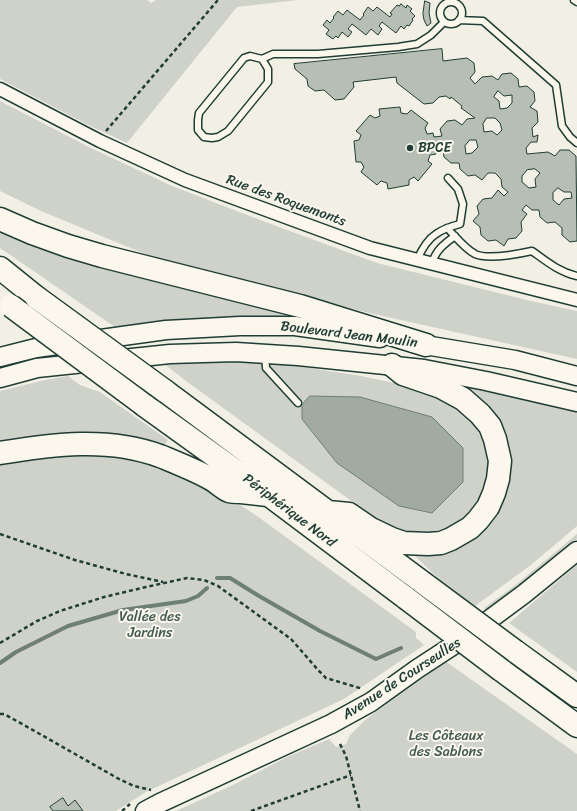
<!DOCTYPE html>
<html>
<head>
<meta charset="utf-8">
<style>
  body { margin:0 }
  canvas { display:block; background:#f2f0e5 }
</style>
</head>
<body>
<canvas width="577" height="811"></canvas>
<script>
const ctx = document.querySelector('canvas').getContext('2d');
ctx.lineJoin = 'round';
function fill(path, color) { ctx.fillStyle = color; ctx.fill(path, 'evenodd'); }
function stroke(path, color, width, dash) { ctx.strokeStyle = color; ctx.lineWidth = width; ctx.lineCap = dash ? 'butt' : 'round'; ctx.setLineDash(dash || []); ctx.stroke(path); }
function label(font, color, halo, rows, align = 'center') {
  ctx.font = font + ' Sriracha,sans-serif'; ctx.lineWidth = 4; ctx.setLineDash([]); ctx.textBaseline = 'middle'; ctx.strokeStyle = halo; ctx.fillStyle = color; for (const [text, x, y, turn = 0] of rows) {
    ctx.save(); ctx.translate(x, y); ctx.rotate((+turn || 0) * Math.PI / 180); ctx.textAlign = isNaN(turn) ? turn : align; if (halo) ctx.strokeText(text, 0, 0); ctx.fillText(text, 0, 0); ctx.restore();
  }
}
fill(new Path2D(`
  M0,0h147l4,3 5,-3h142l-61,7 -110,136 -41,-19 -86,-45z
  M0,101l91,47 81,38 96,37 109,40 154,38 46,10v48l-208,-46 -96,-26 -116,-28 -116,-48 -41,-20z
  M0,227l348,99 -75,-8h-74l-84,9 -115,-79z
  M158,359l72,2 54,3 77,12 48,10 37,14 17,12 12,14 9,17 4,18 -3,19 -8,21 -12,16 -18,11 -24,5 -22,-2 -18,-7 -197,-143zM463,482l-31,31 -33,-7z
  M68,376l12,9 20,7 68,48 -6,10 -162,-3v-56l45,-11z
  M452,383l36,6 89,22v115l-46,39 -56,41 -27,-18 -39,-38 65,-18 32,-76z
  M117,453l91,31 49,32 159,116v6l8,7 -80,54 -198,93 -30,19h-33l-8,-10 -7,5 -6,-8 -12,9 3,4h-53v-353z
  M577,534v5l-50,41 -41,31 -2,-3 34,-25z
  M577,565v107l-68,-49z
  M445,661l132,93v57h-401l57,-26 54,-28 42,-18 7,8 10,-3 4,-9 15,-15z`), '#cfd2c8');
const water = new Path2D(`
  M310,396l50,1 72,20 31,31v34l-31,31 -33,-7 -62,-43 -35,-44v-14z`);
fill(water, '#a2aba1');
stroke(water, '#6e7f75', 1);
stroke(new Path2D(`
  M217,578h13l29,18 61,35 56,28 25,-11
  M0,663l16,-11 52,-26 55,-16 63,-9 12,-5 9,-8`), '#6e7f75', 4);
const building = new Path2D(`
  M425,1l5,2 -1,10 2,10 -4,3 -3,-6 -1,-6z
  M401,4l5,4 1,-3 5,4 -2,2 5,5 -3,3 1,1 -4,6 -2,-1 -3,4 -3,-3 -5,7 -14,-11 -3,4 3,3 -4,6 -7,-6 -5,6 -14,-11 -4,5 4,3 -4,5 -6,-5 -4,6 -2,-2 -3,3 -7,-5 3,-4 -6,-5 4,-5 3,3 4,-5 -1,-1 5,-6 5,4 4,-5 13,10 4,-5 -1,-1 5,-7 5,4 4,-4 13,10 2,-3 -2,-1 7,-8 2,1z
  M442,49l1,12 24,-3 7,5 1,9 -5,6 5,6 7,-7 10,-1 6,4 4,-6 9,-1 7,6 1,8 8,-1 7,6 1,9 -5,6 7,4 1,11 -6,6 1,9 5,-2 -1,7h-6l-5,6 1,6 21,-2 7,4 5,-6h9l7,6 1,85 -7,1 -8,-7v-7l-7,-6 -8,1 -7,-6 -1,-7h-7l-6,-5 -4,5 5,4 -6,8 1,9 -6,7 -8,1 -4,7 -8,-6 -8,1 -7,-6 -1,-8 -7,-6 6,-7 -2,-8 6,-7 9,-1 6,-8 6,6 4,-4 -6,-5 -1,-8 -6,-6h-7l-6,7 -7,-5 -7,1 -8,-7 -1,-6h-8l-7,-6 -1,-7h-7v4l-6,1 -2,6 4,3 -14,17 -4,-4 -5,3v5l-21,4 -1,-6 -6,-2 -4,4 -16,-13 3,-5 -3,-5h-5l-2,-21 5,-1 2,-5 -5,-4 14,-16 5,3 5,-2 -1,-7 21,-2 1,6 6,1 4,-4 17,13 -3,5 2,6 6,-1 1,4 8,-1 -2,-7 7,-8 8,-1 7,5 5,-6 8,-1 -14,-10 1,-2 -11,-9 -1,2 -4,-3 -7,1 -6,6 -9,1 -27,-21 -1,-6 -43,5 1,5 -10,12 -9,1 -11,-10 -9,1 -7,-5 -1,-7 -12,-10 -1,-5zM498,91l6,5 8,-1v8l-5,5 -7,1 -1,-8 -5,-4zM487,118h8l5,5 2,7 -5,5 -5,-4 -8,1 -1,-8zM470,140h6l2,7 -6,6 -6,1 -1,-8zM535,169l5,4 -5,6 1,8 -7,1 -7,-6v-6l5,-6zM558,188l6,4h7l1,6 -8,1 -5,6 -6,-5v-7z
  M63,798l5,8 7,-6 8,11h-30l-3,-4z`);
fill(building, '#b7beb3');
stroke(building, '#1f3d34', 1);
const lane = new Path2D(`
  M574,0l3,2
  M440 13a11 11 0 1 1 22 0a11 11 0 1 1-22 0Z
  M459,20l24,1 73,64 6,41 8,11 7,6
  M262,59l6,10v13l-40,49 -10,6 -6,1 -8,-1 -6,-7v-10l1,-7 45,-55 6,-2 12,3 11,-5h45l80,-7 19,-3 14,-9 13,-13
  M447,228c9,9 17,20 28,26 13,6 43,0 57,-3 14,10 27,21 45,25
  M417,260c4,-9 11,-21 19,-26 7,-5 16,-8 24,-10l3,-20 -5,-15 -10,-11
  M432,263c4,-13 12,-19 23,-27
  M265,355l1,13 32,35`);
const street = new Path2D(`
  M0,89l100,52 85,39 185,68 207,52`);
const secondary = new Path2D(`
  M413,343l102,17 62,16
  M0,357l36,-9 130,-18 74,-4h55l85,12
  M0,378l37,-10 133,-14 66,-2 62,4 126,13 62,12 91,21
  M145,811l15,-8 171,-79 40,-22 46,-33 49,-32 58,-43 53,-43`);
const highway = new Path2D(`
  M0,219l32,14 36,13 34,10 198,50 126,39
  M0,268l36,29
  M165,391l257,191
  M144,405l125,90 137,103
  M0,453c53,-9 109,-16 160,3 17,7 35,14 51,23 6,3 11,9 18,12 3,1 8,1 12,1 9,1 18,2 27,3
  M328,512l21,2 22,15 21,10 12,4 24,1 13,-1 10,-4 19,-11 8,-8 10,-13 6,-14 4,-14 2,-18 -5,-22 -5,-13 -10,-12 -17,-15 -22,-12 -38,-13 -11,-9
  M515,651l62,45
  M501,670l76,56`);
stroke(lane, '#1f3d34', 9);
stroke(street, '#1f3d34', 15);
stroke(secondary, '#1f3d34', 21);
stroke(highway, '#1f3d34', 25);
stroke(new Path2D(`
  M106,131l112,-131
  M0,534l75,26 51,14 37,8
  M0,643l37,-22 23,-10 44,-14 42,-10 41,-9 17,2 14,6 73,53 28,32 7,7 37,11
  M0,714h4l20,11 95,54 15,7 17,4
  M340,744l6,12 14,55
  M122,811l8,-7
  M251,811l100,-36`), '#1f3d34', 2.5, [4, 3]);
stroke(lane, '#fbf7ec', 6);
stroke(street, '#fbf7ec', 12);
stroke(secondary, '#fbf7ec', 18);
stroke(highway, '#fbf7ec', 22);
const highwayBridge = new Path2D(`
  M36,297l129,94
  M11,306l133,99
  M422,582l93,69
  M406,598l95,72`);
stroke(highwayBridge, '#1f3d34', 25, []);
stroke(highwayBridge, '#fbf7ec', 22);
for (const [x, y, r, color] of [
  [410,148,4,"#1f3d34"]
]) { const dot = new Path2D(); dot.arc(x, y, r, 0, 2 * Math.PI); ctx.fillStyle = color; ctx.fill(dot); stroke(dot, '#fbf7ec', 1.5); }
label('14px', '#1f3d34', '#fbf7ec', [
  ["BPCE",418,148]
], 'left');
label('14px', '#1f3d34', '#fbf7ec', [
  ["Rue des Roquemonts",286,201,20],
  ["Boulevard Jean Moulin",349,335,7],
  ["Périphérique Nord",289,511,37],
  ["Avenue de Courseulles",402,679,-33]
]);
label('14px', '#425b52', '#fbf7ec', [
  ["Vallée des",150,617],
  ["Jardins",150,633],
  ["Les Côteaux",446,736],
  ["des Sablons",446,752]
]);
</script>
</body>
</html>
